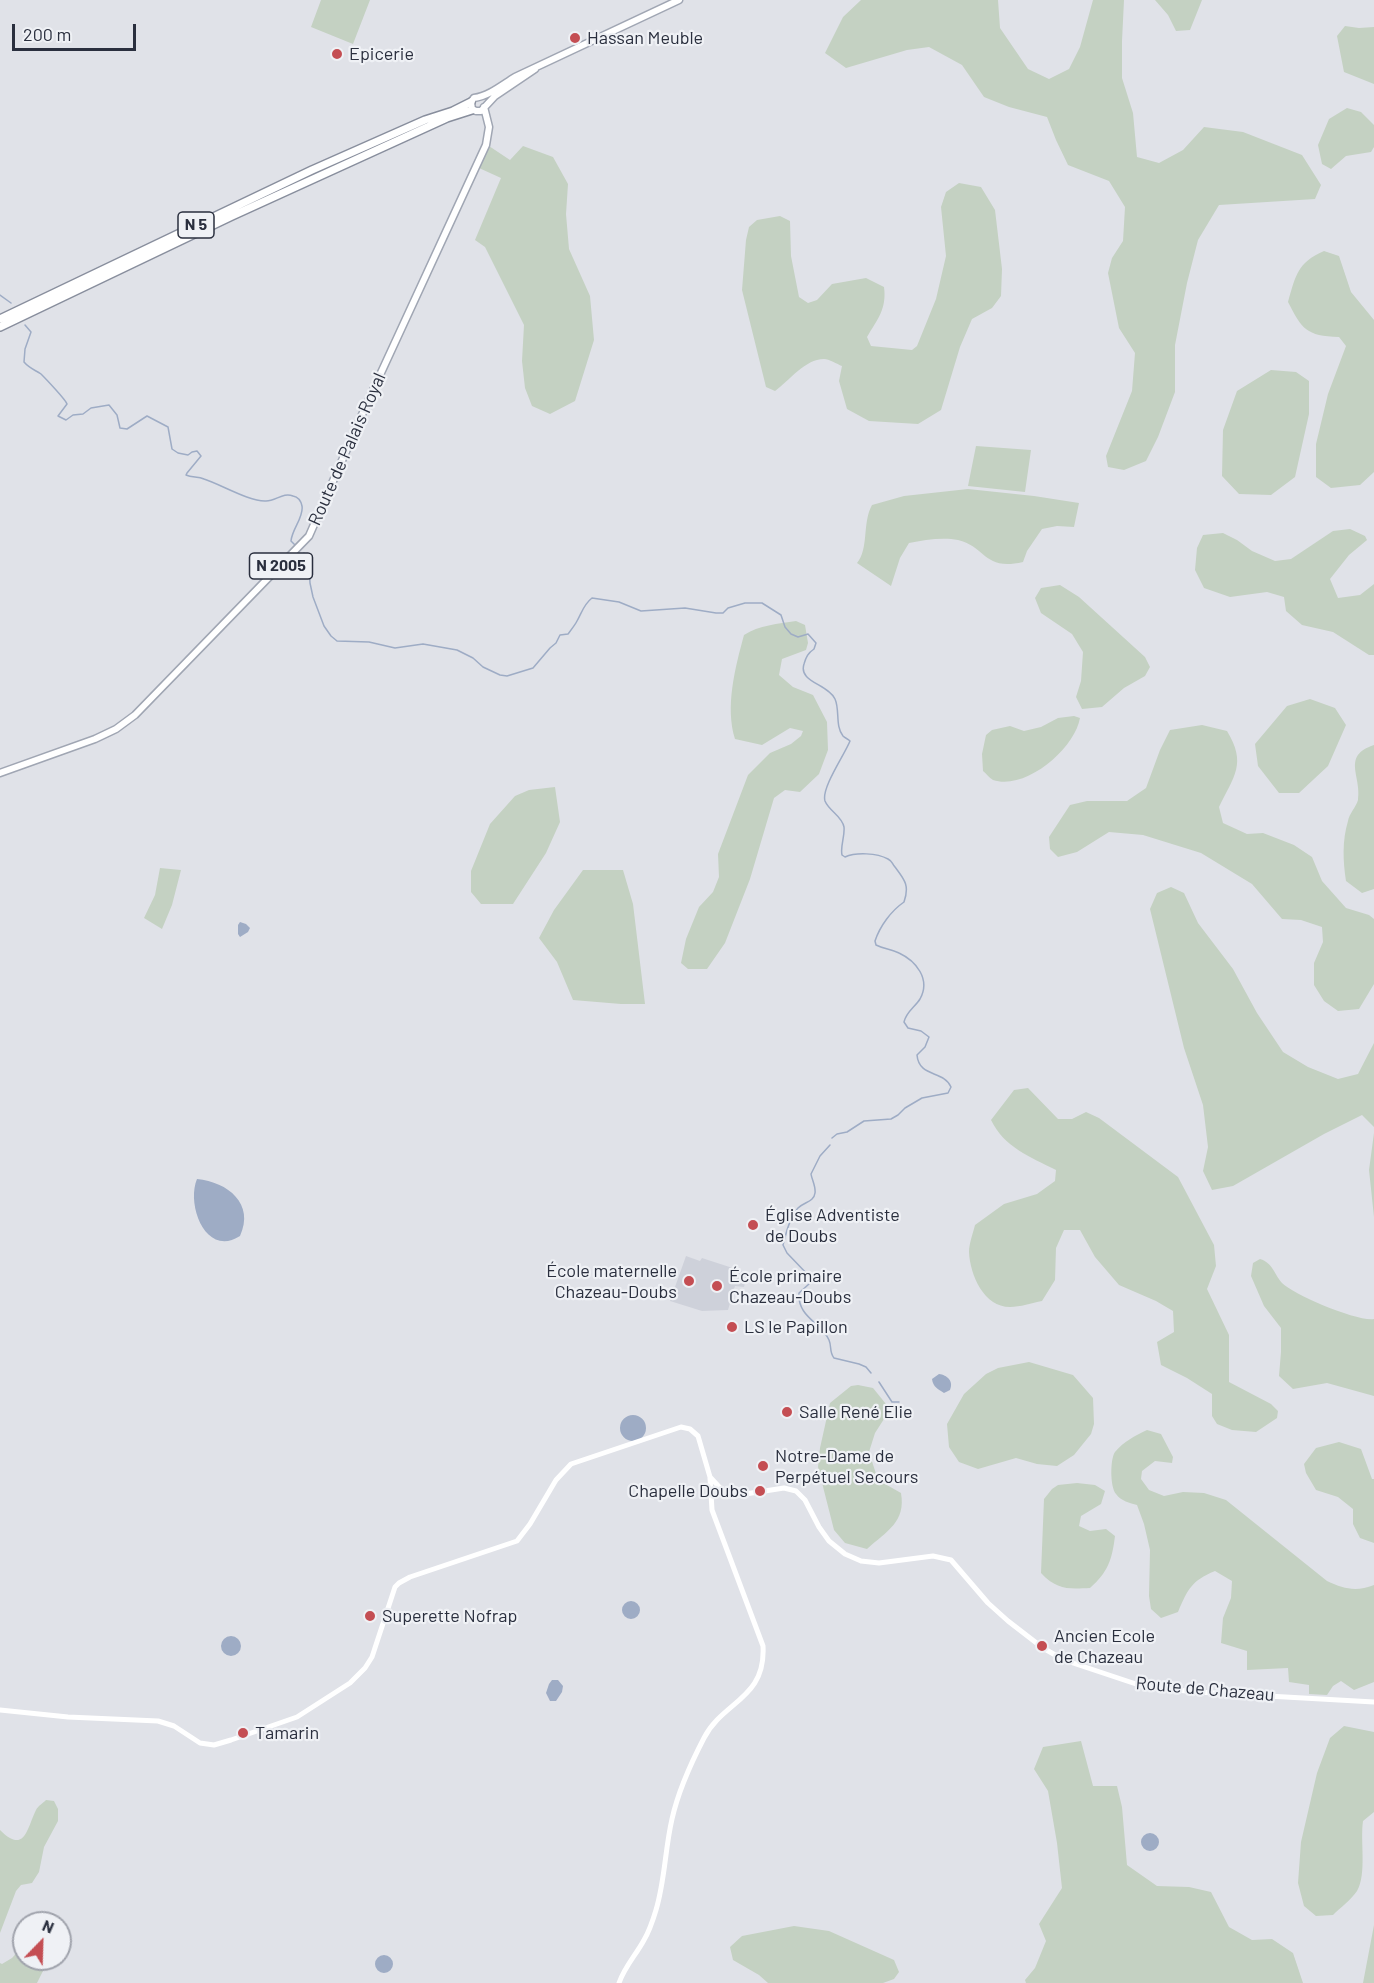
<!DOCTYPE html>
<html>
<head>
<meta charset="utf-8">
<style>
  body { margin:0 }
  #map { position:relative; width:1374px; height:1983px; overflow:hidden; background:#e0e2e8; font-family:Barlow,sans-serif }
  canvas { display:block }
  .north { position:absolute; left:12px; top:1911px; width:60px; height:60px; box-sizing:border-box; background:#eff1f5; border:2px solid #a0a3ac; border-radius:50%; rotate:23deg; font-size:16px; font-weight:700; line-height:24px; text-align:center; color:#2a2f3e }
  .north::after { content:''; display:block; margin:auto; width:21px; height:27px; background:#c44e53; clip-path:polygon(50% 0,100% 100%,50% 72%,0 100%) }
  .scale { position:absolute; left:12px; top:24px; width:124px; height:27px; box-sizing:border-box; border:3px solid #2a2f3e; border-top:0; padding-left:8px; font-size:18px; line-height:21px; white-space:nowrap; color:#2a2f3e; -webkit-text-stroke:4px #eff1f5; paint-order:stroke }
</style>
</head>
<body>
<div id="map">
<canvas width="1374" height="1983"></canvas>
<div class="north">N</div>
<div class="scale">200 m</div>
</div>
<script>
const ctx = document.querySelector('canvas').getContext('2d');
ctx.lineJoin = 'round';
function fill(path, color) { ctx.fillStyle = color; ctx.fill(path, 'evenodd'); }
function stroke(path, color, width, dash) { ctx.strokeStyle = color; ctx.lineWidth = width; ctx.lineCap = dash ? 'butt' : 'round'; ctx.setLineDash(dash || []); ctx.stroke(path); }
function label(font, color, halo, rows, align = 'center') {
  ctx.font = font + ' Barlow,sans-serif'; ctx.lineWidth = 4.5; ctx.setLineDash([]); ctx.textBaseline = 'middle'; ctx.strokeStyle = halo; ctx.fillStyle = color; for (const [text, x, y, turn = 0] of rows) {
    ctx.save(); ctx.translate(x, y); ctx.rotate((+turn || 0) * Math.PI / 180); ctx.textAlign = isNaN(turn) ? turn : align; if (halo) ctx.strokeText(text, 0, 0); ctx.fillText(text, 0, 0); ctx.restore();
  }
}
fill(new Path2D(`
  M686,1256l14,5 2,-3 6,2 37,12 2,4 -3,11 -9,-1 -7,24 -26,1 -32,-10z`), '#ced1da');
fill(new Path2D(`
  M321,0h49l-17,44 -42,-17z
  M861,0h137l2,28 28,41 21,10 20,-10 11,-22 13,-47h31l-2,41v37l11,35 4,44 22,6 24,-13 21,-23 39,5 59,23 19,30 -6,14 -96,6 -21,35 -11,43 -12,62v47l-17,45 -12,24 -22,9 -16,-3 -2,-11 26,-65 3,-38 -16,-25 -11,-55 4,-15 11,-17 2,-34 -16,-26 -41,-16 -12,-25 -9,-23 -38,-10 -25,-10 -22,-32 -33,-18 -22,3 -61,18 -21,-15 18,-36z
  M1155,0h47l-12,30 -14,1 -8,-16z
  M1345,26l14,2 15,-1v57l-30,-12 -7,-36z
  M1347,108l14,4 13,13v22l-3,5 -25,4 -15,13 -9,-5 -4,-19 11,-26z
  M489,146l21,14 13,-14 30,11 15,27 -2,30 3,35 21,47 4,44 -19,61 -25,13 -18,-8 -7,-18 -3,-27 2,-36 -39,-78 -10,-7 26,-62 -22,-10z
  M959,183l22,4 14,23 7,59 -1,27 -9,12 -20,11 -12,28 -19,63 -23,14 -49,-3 -22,-12 -8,-28 3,-15c-5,-2 -13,-7 -18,-7 -19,0 -35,22 -49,32l-9,-4 -24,-97 4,-50 3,-13 8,-7 23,-4 10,5 1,35 8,41 9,6 9,-3 15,-16 34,-6 18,9c3,22 -7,33 -17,50l4,9 41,4 5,-4 19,-47 10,-43 -5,-49 5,-15z
  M1324,251l15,5 12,36 23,28v152l-14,13 -29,3 -15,-11v-33l12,-50 18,-48 -7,-9c-33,-1 -37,-8 -51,-35 8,-27 9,-39 36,-51z
  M1271,370l25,2 13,9v33l-14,63 -24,18 -32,-1 -17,-18 1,-46 14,-39z
  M976,446l55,4 -6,42 -57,-6z
  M968,489l66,7 45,7 -5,24 -17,-1 -15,3 -15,22 -4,11c-40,9 -36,-15 -65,-22 -15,-3 -34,0 -49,3l-9,15 -9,28 -34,-23c12,-14 5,-40 15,-58l32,-9z
  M1350,529l15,7 2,4 -18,15 -19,24 8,19 22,-3 14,-11v71h-5l-36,-23 -31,-7 -16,-14 -2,-14 -17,-5 -37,5 -26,-9 -9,-18 2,-22 6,-13 20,-2 14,7 15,11 23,10 16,-2 42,-28z
  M1060,585l19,12 66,60 5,10 -5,9 -21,12 -22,19 -20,2 -6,-12 5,-16 2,-29 -11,-18 -31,-21 -6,-15 6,-10z
  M796,621l9,4 3,18 -2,7 -24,9 -3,16 14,12 20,8 14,27 1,28 -9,24 -19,18 -15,-2 -11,8 -24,81 -25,64 -18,26h-19l-7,-6 5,-24 13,-32 14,-15 6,-15 -1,-23 30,-79 22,-22 21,-9 10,-8 2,-5 -13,-3 -28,17 -27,-6c-10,-32 0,-71 9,-104 15,-10 34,-11 52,-14z
  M1310,699l25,9 11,17 -18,41 -29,27h-20l-21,-27 -3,-22 32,-38z
  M1074,716l6,2c-5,30 -54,73 -87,62 -4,-2 -7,-7 -10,-9l-1,-17 4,-19 6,-5 18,-4 14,5 17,-4 17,-9z
  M1202,725l25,6c20,33 7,45 -8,76l4,16 24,11 16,-1 31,12 18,12 10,24 24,27 23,7 5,4v65l-15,25 -21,2 -14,-10 -10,-16v-22l9,-21 -1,-15 -21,-7 -19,-1 -30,-35 -51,-31 -58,-18 -34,-3 -32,20 -19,5 -8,-8 -1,-12 21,-32 17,-4h40l19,-13 14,-38 10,-20z
  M1374,745v144l-12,4 -16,-12c-3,-20 -4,-40 2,-60 1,-7 8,-14 10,-21 4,-24 -17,-44 16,-55z
  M555,787l5,35 -14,31 -33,51h-32l-10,-12v-21l19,-47 25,-28 14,-6z
  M160,868l21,2 -9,35 -10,24 -18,-11 11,-23z
  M583,870h40l10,34 12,100h-24l-48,-4 -16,-38 -18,-24 15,-28z
  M1171,887l13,6 14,30 35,46 24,44 26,39 25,15 30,12 20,-5 16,-31v84l-12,-12 -38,19 -91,52 -21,4 -9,-19 5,-24 -5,-42 -19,-57 -34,-139 7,-16z
  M1028,1088l30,31h14l14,-7 13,6 79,59 36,68 2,21 -9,23 22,46v47l42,22 7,7 -1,7 -21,14 -24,-2 -15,-6 -5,-8v-22l-25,-16 -26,-13 -4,-23 17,-10 -1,-21 -17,-10 -37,-16 -24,-28 -15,-27h-16l-8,18 -1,32 -13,21c-10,2 -22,6 -32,6 -26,0 -40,-32 -41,-55 0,-8 4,-19 6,-27l29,-21 33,-10 18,-13 1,-11c-26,-13 -52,-23 -65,-50l23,-30z
  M1374,1133v84l-5,-47z
  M1260,1259c13,4 14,15 22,24 12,12 76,39 92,36v77l-47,-13 -34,6 -14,-13 2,-24v-24l-17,-22 -13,-30 2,-13z
  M1029,1362l44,13 20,23 1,26 -3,10 -17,21 -17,11 -20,-2 -21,-6 -38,11 -19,-7 -10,-15 -2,-23 17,-30 22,-20 12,-6z
  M858,1385l15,3 13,16 -2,15 -9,14 -6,19 9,28 23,13c5,29 -14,38 -34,56l-22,-6 -11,-13 -16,-63 2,-19 10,-45 21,-17z
  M1147,1430l14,4 12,23 -1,6 -17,-2 -13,10 -1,8 8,11 15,6 19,-4 21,1 22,7 101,81c17,8 29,11 47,4v97l-20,8 -13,-9 -8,5 -6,9 -18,-1v-9l-20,-3 -1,-14 -41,2v-19l-26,-8 2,-25 8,-20 1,-17 -17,-10c-24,10 -27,18 -37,41l-17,6 -10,-9 -2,-13 1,-46 -6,-26 -7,-19c-7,-2 -16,-4 -21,-11 -6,-7 -6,-35 -1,-42 8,-10 21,-17 32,-22z
  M1339,1442l22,7 11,30h2v64l-14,-5 -7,-14v-15l-15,-12 -22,-7 -10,-17 -2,-9 12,-16z
  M1077,1483l18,2 10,6 -4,13 -20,12 -2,10 11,5 16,-2 9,7c-3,24 -7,36 -25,52 -22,1 -33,2 -49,-15l3,-74 8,-10 6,-4z
  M1344,1726l30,6v80l-11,9c-3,20 4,53 -6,70 -6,9 -17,17 -24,24l-17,1 -12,-10 -6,-23 3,-41 16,-69 13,-35z
  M1081,1741l12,45h24l5,21 5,58 30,21 32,1 22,5 18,35 23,13 20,-1 21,14 10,30h-277l-1,-3 10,-12 11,-27 -7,-17 23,-36 -5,-45 -9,-52 -14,-22 9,-22z
  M46,1800l8,1 4,8v12l-14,26 -5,25 -7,11 -11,2 -5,6 -16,42v-103c25,25 27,-2 36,-20 2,-4 7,-7 10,-10z
  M1374,1925v58h-11z
  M794,1926l35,5 65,29 5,12 -5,7 -11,4h-115l-9,-8 -26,-15 -3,-13 12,-11z
  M24,1945v14h25l-12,24h-37v-20l2,1 10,-6z`), '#c4d1c2');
fill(new Path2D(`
  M240,922l6,2 4,4 -2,4 -8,5 -2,-3v-9z
  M197,1179c31,3 58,25 43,57 -34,22 -54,-31 -43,-57z
  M939,1374c8,1 15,7 11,16l-6,3c-6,-4 -11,-6 -12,-14z
  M620 1428a13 13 0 1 1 26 0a13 13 0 1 1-26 0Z
  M622 1610a9 9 0 1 1 18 0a9 9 0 1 1-18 0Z
  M221 1646a10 10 0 1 1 20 0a10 10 0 1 1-20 0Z
  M552,1680h6l5,6 -1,6 -6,9h-6l-4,-8 3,-9z
  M1141 1842a9 9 0 1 1 18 0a9 9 0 1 1-18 0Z
  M375 1964a9 9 0 1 1 18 0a9 9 0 1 1-18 0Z`), '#9eacc5');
stroke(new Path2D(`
  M0,295l11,8
  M25,325l6,7 -6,17 -1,13c5,6 11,8 17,12 4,4 25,26 26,30l-9,12 8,4 7,-5 10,-1 8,-6 18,-3 8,10 3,13 7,1 20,-13 21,11 4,22 6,4 10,2 4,-3 5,-1 4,5 -14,17 -1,2c6,3 12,1 18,4 16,5 46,23 62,22 10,0 17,-9 27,-5 5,1 8,5 9,10 2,11 -10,23 -11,35l4,4
  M304,553l5,12 1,18 3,14 11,29 7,10 6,5 32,1 26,6 28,-4 34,6 16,8 10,9 17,8 7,1 26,-8 17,-20 6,-5 4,-8 8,-1c3,-4 7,-9 9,-13 5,-9 7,-17 15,-23l27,4 22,9 44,-3 31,5h7l5,-5 17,-5h17l19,12 4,12 6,7 7,3 10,-3 8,9 -2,6c-6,4 -8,8 -10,15 -6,18 24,20 31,35 5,11 0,27 8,37 2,2 5,3 7,5 -5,13 -29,47 -25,60 4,10 17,15 19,26 1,10 -4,19 -2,28l3,2c11,-5 32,-4 43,2 5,3 3,3 7,8 9,12 15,18 9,35 -13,9 -24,24 -29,39l1,4c8,4 15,4 23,8 17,8 32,26 21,46 -5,8 -14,13 -16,23l4,6 13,3 8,6 -4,10 -8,8c2,23 27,15 34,32l-3,6 -26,5 -17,10 -7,7 -7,4 -27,2 -17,11 -10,2 -5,4
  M830,1145l-10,11 -9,18c1,6 5,13 4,19 -1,9 -11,9 -17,15 -8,9 -12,25 -15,37l4,8 23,24 -1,7 -10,9c-2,24 23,30 30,47 3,7 0,12 5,18l25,6 7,3 5,6
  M879,1382l13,20h7`), '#9eacc5', 1.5);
const primary = new Path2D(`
  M535,69l-40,27 -14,15h-5l-4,-2 -1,-7 3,-4c15,-2 28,-13 41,-21l164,-77
  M0,773l95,-34 21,-10 19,-14 174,-179 59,-135 118,-256 3,-18 -5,-20`);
const highway = new Path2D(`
  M0,319l312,-149 113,-50 28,-9 18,-9
  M0,327l232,-111 215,-98 25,-8`);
stroke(primary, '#a0a6b3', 9);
stroke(highway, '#888e9d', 10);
stroke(new Path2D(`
  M0,1710l68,7 90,4 16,5 26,17 14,2 17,-5 66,-23 53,-34 15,-15 7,-11 23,-70 4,-4 11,-6 107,-36 13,-17 26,-44 15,-16 110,-37 9,2 8,7 12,41 13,14 16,4 45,-7 12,3 9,9 14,27 10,14 16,13 16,7 18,2 54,-7 18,4 37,43 20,18 35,27 21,12 81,27 52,5 177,10
  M619,1983c6,-17 17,-28 25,-43 6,-10 9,-20 12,-30 9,-30 9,-61 16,-91 6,-27 19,-56 32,-81 19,-37 62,-39 59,-92l-51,-136 -2,-32`), '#fff', 5);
stroke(primary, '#fff', 6);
stroke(highway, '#fff', 7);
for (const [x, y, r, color] of [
  [575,38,6,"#c44e53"],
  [337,54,6,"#c44e53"],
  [753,1225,6,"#c44e53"],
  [689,1281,6,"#c44e53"],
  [717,1286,6,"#c44e53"],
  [732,1327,6,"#c44e53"],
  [787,1412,6,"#c44e53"],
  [763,1466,6,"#c44e53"],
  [760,1491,6,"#c44e53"],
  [370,1616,6,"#c44e53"],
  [1042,1646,6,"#c44e53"],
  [243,1733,6,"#c44e53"]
]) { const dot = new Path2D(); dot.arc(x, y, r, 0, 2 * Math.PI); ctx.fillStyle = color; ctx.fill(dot); stroke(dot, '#eff1f5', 2); }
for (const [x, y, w] of [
  [196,225,36],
  [281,566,63]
]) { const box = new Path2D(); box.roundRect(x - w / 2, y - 13, w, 26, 4.5); ctx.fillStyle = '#eff1f5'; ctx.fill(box); stroke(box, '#2a2f3e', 1.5); }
label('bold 16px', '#2a2f3e', null, [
  ["N 5",196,225],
  ["N 2005",281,566]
]);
label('18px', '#2a2f3e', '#eff1f5', [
  ["Hassan Meuble",587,38],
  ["Epicerie",349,54],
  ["Église Adventiste",765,1215],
  ["de Doubs",765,1236],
  ["École maternelle",677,1271,"right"],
  ["Chazeau-Doubs",677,1292,"right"],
  ["École primaire",729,1276],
  ["Chazeau-Doubs",729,1297],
  ["LS le Papillon",744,1327],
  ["Salle René Elie",799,1412],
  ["Notre-Dame de",775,1456],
  ["Perpétuel Secours",775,1477],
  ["Chapelle Doubs",748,1491,"right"],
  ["Superette Nofrap",382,1616],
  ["Ancien Ecole",1054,1636],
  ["de Chazeau",1054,1657],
  ["Tamarin",255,1733]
], 'left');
label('18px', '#2a2f3e', '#eff1f5', [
  ["Route de Palais Royal",347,449,-66],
  ["Route de Chazeau",1205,1689,5]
]);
</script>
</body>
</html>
